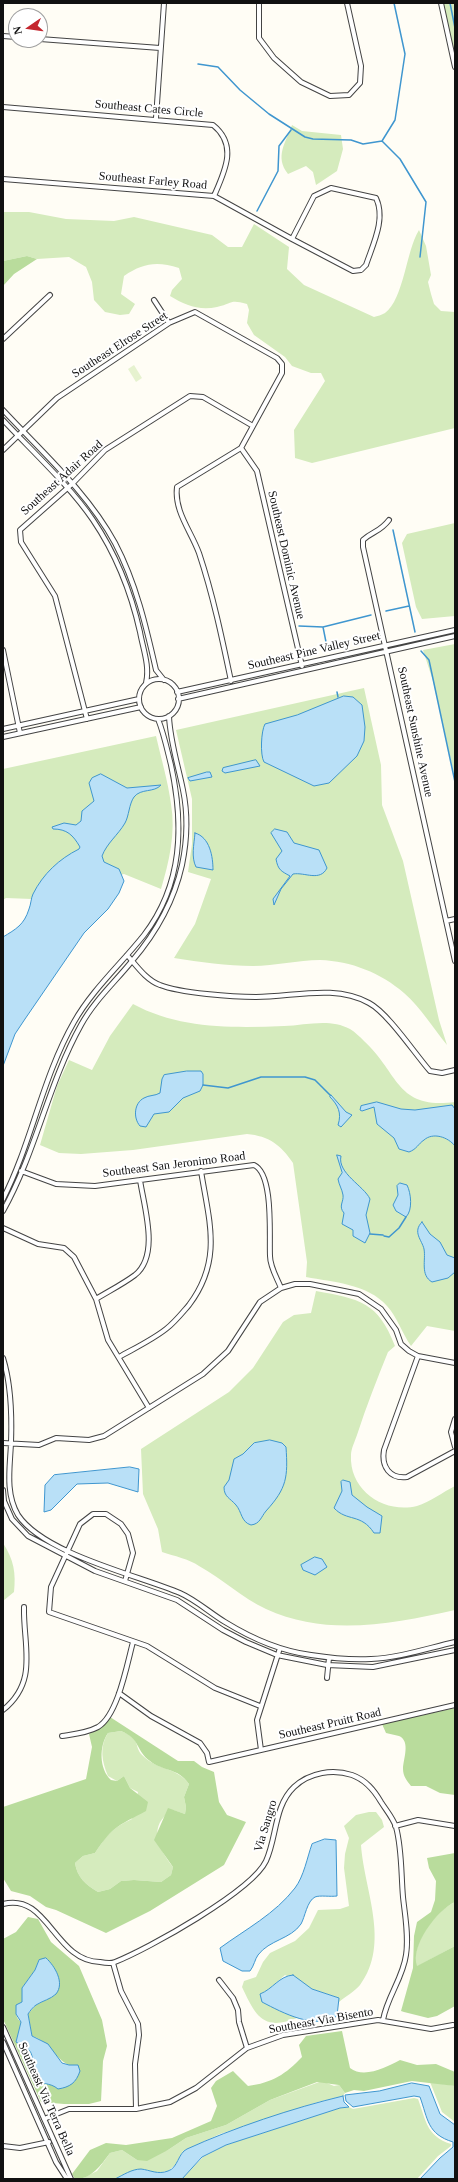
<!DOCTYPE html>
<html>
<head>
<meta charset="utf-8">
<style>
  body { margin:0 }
  #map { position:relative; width:458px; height:2182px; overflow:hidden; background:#fffdf5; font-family:Georgia,serif }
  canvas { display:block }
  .frame { position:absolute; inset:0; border:4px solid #111; pointer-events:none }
  .north { position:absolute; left:8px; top:8px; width:40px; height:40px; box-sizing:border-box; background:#fff; border:1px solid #a0a0a0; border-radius:50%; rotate:257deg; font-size:11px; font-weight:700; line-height:16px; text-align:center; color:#111 }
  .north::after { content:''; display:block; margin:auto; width:14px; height:18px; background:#c4262e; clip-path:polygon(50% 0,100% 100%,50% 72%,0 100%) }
</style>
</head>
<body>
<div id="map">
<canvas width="458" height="2182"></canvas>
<div class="frame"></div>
<div class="north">N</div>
</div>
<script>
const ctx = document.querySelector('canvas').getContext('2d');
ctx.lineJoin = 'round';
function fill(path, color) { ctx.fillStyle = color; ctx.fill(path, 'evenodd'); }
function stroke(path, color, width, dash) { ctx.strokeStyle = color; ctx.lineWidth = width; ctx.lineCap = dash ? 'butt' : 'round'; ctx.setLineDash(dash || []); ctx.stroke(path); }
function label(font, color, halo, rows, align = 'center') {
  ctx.font = font + ' Georgia,serif'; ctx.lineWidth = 4; ctx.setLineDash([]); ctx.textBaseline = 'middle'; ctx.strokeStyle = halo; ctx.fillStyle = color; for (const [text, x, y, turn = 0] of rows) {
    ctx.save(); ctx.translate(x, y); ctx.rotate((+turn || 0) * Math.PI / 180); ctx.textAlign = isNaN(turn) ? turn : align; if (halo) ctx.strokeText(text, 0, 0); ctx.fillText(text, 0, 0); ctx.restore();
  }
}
fill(new Path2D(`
  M443,3h12v53z
  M292,125l10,6 39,4 2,14 -6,22 -21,14 -3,-13 -7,-6 -18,8c-14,-17 -2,-32 4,-49z
  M3,212h26l37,7 48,2 20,-4 78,18 16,12h14l12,-23 35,23 -2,22 17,16 70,32c3,-1 8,-2 11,-4 19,-14 21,-62 34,-83l7,16 5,29 -3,7 3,12 3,10 7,7 14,1v116l-143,35 -17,-5 -1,-28 31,-49 -4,-8h-10l-19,-7 -7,-9 -31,-22 -7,-12 2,-13 -2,-6c-17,-5 -14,-1 -30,3 -18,4 -32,-2 -47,-11l2,-6 10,-11 -3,-11c-22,-7 -36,-5 -55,8l-3,18 14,10 -6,10 -9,1 -15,-3 -11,-12 -2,-18 -6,-15 -17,-10 -32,2 -10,-3 -24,5z
  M455,523v93l-33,3 -6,-12 -14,-64 5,-9z
  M455,644v134l-22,-97 -10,-31z
  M364,688l17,77 1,40 21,56 36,159 8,25c-14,-17 -26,-37 -43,-52 -23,-20 -53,-32 -84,-33 -22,0 -45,6 -67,6 -26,0 -53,-4 -79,-8l21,-34 16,-45 -23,-7 4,-28v-45l-16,-69z
  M156,736c5,22 12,45 15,68 5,29 -2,58 -10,85l-37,-15 -92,25 -26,-1 -3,2v-131z
  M133,1004c46,25 100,24 151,22 22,-1 46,-8 66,3 5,3 10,8 14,12 35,32 32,69 91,61v229l-28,-5 -16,20c-9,-13 -14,-29 -24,-40 -19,-22 -54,-24 -81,-29l1,-15 -14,-99c-12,-18 -24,-27 -46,-29l-114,16 -52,4 -22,-1 -19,-8 17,-59 12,-26 23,10 18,-34z
  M316,1291c44,8 62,11 79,55l-7,6c-11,27 -22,55 -31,83 -2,6 -6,14 -6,20 -2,36 34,59 66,51 13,-4 26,-14 38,-20v124c-63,14 -128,27 -189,-1 -24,-11 -43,-30 -67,-43 -10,-7 -25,-10 -37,-14l-4,-23 -15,-35 -2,-45 88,-57 24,-24 30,-46 11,-7 17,-2z
  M3,1543c11,17 13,30 11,49l-11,9z
  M121,1731c21,8 12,14 21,24 14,15 35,12 47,29l-5,13 2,10 -1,7 -12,-4c-26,15 -15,38 0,57l-2,8 -10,7 -27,-2 -13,1 -11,8 -12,3c-12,-7 -21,-15 -23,-29l8,-7 12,-3c12,-18 17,-25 37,-34l6,-27 -8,-4 -6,-12 -7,5 -9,-5c-6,-14 -9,-29 0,-43z
  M369,1812h7l6,8 2,7 -23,18c3,45 30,98 -1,140 -5,6 -15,12 -21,17v-4l-27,-9 -27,-14 -19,17 -4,10 37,15c-35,15 -43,0 -57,-30l2,-6 12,-4 7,-15 7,-9 25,-12 14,-13 9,-18 22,-1 9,-3 -5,-38 1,-14 4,-16 -5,-12 12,-11z
  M455,1902v44l-39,21c-5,-23 19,-56 39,-65z
  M322,2081l12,5 5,-1 6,8 -2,3 -25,6 -98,32 -37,17 -8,14 -7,6 -12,2 -13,-4 -18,5 -10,5h-34l16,-8 13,-18 12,-3 15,10 31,-10 18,-12 40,-13 44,-25z
  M430,2082l25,4v36l-13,-10z
  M414,2098l4,1c8,21 8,37 33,45v2l-13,10 -21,23h-235l21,-22 23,-12 114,-37 9,-1 4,2z`), '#d5ebbd');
fill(new Path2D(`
  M27,256l10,3 -23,15 -11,12v-25z
  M455,1708v87l-15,-2 -14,-7h-15c-4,-5 -8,-10 -8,-17 0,-9 8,-28 -4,-33 -4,-1 -9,-2 -13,-3l-4,-9z
  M110,1717l68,44h16l8,6 12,5 5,30 8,13 19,7 -22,43 -74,46 -44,22 -50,-23 -10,-3 -16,-11 -19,-5 -8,-13v-71l83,-28 6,-32 -3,-13 13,-7zM121,1731c20,8 14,19 29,30 14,11 27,6 39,23l-5,13 2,10 -1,7 -17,-6 -14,32 19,27 -2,8 -10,7 -27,-2 -13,1 -11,8 -12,3c-12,-7 -21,-15 -23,-29l8,-7 12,-3c18,-27 23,-27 51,-42l2,-9 -18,-14 -6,-12 -7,5 -6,-1c-12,-11 -12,-34 -3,-47z
  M455,1853v49c-18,8 -45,44 -38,64l38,-20v60l-18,10 -9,2 -24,-6 -3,-1 12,-43 1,-32 3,-14 14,-10 4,-12 1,-19 -7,-13 -2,-10z
  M28,1917l10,2 13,23 28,24 23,54 5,26 -4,15 -2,40 -12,3h-25l-23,-2 -38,-83v-80l13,-7zM39,1960l16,35 -19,10 -8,9 4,22c16,4 23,23 37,29l-16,19 -16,-2 -6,-28 -4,-7 -11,-5 5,-20c-6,-4 -5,-11 -4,-17l5,-3v-14l13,-18z
  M342,2031l8,37c14,11 37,-1 50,-8l17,5 19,-1 19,8v14l-43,-5 -48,10 -10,-1 -9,3 -6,-8 -22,-3 -47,18 -44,25 -40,13 -18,12 -21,11 -10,-1 -15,-10 -12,3c-9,12 -18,26 -35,26l-3,-5 18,-24 16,-7 20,2 46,-7 39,-17 6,-15 -6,-18 5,-7 17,-10 15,15c24,-3 38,-12 54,-29l-3,-12 7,-9z`), '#b9dc9c');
fill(new Path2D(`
  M134,365l8,13 -6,4 -8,-13z`), '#e6f2cf');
const water = new Path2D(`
  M344,696l9,1 9,8 3,22 -1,14 -7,15 -28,27 -15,3 -50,-24c-4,-7 -3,-31 1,-38l32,-9z
  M256,760l4,6 -35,7 -3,-2 1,-3z
  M207,772h3l2,5 -22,4 -2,-3z
  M101,774l26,14 34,-3c-7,8 -20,3 -27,12 -5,7 -5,19 -9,26 -7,12 -18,20 -23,33l2,6 15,7 5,12 -5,12 -11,16 -24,24 -59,86 -10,15 -12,32v-129c13,-8 21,-12 26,-28 2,-5 2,-11 4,-15 10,-20 26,-35 46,-45l1,-2c-7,-12 -13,-18 -27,-18l-1,-2 12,-4 12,2 5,-4 1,-10 12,-10 -5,-18 3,-5z
  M275,829l12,3 7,11 25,7 8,18c-7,14 -22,4 -34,6l-12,15 -7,16 -1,-6 17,-23c-9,-5 -12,-6 -14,-17l6,-8 -11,-18z
  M195,833c15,4 18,24 18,37l-17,-3c-5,-10 -2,-22 -1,-34z
  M187,1071h14l2,3v11l-3,6 -17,7 -14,14 -15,2 -8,13 -6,-1c-7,-8 -6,-23 4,-28 5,-3 11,-2 16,-5l2,-14 2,-4z
  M331,1095l15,17 6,3 -11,12 -3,-2c4,-12 0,-20 -8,-28z
  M377,1102l24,7 14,1 37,-5 3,4v37c-7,-9 -22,-14 -31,-6 -6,4 -7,9 -15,12l-10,-3 -5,-11 -17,-14 -3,-17 -12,4 -2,-1 1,-4z
  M337,1155l4,1c-4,17 23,30 29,43l-4,16 4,18 -5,10 -12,-7v-6l-11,-6 2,-11c-6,-7 0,-11 -1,-18 -1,-6 -4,-10 -5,-16l4,-6z
  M400,1183l7,2c4,8 6,25 -1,32l-10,-6 -3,-6 5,-10 -1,-9z
  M422,1222l8,12 10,8 7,13 8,3v14l-7,6 -16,4c-12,-7 -6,-22 -8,-33 -2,-9 -12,-17 -2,-27z
  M270,1440l12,3 4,4c2,30 1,41 -20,64 -5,6 -6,13 -15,14 -10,-3 -9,-13 -15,-20 -6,-7 -12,-8 -12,-18l5,-7 5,-21 9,-5 11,-11z
  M130,1467l9,2 -1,23 -30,-9 -31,1 -26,26 -7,2 1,-27 9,-10z
  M343,1480l7,2 2,13 15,12 15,9 -2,17h-6c-13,-20 -27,-11 -40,-25l8,-17 -1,-9z
  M315,1557l7,2 5,8 -12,8 -12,-5 -2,-5z
  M325,1839l11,1 1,56c-7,1 -17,-1 -22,1 -8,4 -10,20 -14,27 -10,15 -32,16 -43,31 -3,4 -4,11 -8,16h-8l-19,-10 -3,-13c26,-19 55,-34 75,-60 9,-12 12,-30 17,-44z
  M46,1958c9,8 19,25 10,36 -5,5 -14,7 -20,11 -3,2 -6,6 -8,9l4,22 16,8 14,19 7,2h9l2,6c-4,12 -10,16 -22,18 -8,-7 -17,-4 -26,-10 -2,-9 5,-23 -5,-31 -2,-2 -7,-3 -11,-6l5,-20 -5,-8v-9l6,-3v-14l13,-18 4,-10z
  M293,1975l19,14 27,9 -2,18c-22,14 -54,-3 -75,-14l-2,-8c13,-5 19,-18 33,-19z
  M412,2083l17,3 11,28 15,11v54h-35l20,-21 13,-11v-5c-26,-8 -25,-23 -33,-45l-6,-1 -61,11 -7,-6 -1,-6 34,-4z
  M343,2096l1,6 5,5 -9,1 -114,37 -24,12 -20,22h-67c8,-4 17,-10 26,-10 9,1 17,6 27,2 10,-3 10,-18 19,-22 46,-21 106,-41 156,-53z`);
fill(water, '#b9e0f7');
stroke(water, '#3f96cf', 1);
stroke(new Path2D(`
  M394,3l11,51 -10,66 -13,21 18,18 26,43 -6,55
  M450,3l5,25
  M198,64l20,3 22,23 29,24 36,23 8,2 38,1 12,4 19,-3
  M257,211l21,-40 1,-25 12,-16
  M393,530l22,102
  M386,611l23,-5
  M299,626l24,1 48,-12
  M323,627l4,20
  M421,651l8,9 26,122
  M337,692l1,5
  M203,1085l25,3 33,-11h44l10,3 15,15
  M370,1234l13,1
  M384,1236l5,1 10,-9 7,-11`), '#3f96cf', 1.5);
const minor = new Path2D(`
  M259,3v35l15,20 27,24 29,14 19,-1 11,-12 1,-17 -14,-63
  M441,3l14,64
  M3,36l13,1
  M40,39l120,9
  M3,107l210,18c25,20 12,46 1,71
  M156,118l8,-115
  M3,179l211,17 78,43
  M331,188l45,10c10,21 -3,46 -10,67l-5,5 -8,1 -61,-32 22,-43z
  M154,300l15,23
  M3,339l47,-44
  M3,410c39,42 85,83 112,133 21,40 31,83 41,127l8,10
  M3,420c29,31 67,66 90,100 23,34 38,72 47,112 3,17 10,34 6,51
  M241,448l16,23 45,195
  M3,450l54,-52 112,-75 26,-11 82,46 5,6v9l-41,75
  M389,520c-9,12 -16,11 -26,20v7l92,414
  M3,650l17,83
  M139 699a20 20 0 1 1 40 0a20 20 0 1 1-40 0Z
  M231,681c-9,-43 -18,-86 -32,-128 -8,-22 -25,-42 -22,-66l64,-39
  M177,692l278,-62
  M178,699l277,-63
  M87,719l-32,-123 -34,-54 -1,-12 52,-46 33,-34 85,-54 13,1 50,29
  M3,729l136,-30
  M3,737l138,-30
  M446,921l9,-2
  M127,955c9,10 19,25 33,30 20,8 73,12 96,12 38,0 78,-13 113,6 19,10 46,51 61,68l12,2 13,-3
  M21,1171l35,13 39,2 159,-21c20,9 15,71 16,91 0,11 7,22 11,32
  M3,1199c29,-57 39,-121 71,-177 18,-32 47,-58 70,-87 39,-51 40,-110 27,-170 -4,-16 -7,-31 -13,-46
  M3,1211c33,-59 45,-127 78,-186 13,-24 34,-43 51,-64 24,-28 42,-60 50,-96 5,-24 6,-51 1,-75 -5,-25 -13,-49 -14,-74
  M3,1228l35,16 26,4 10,9 22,42 12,41 41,68
  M96,1299c13,-8 27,-15 39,-24 25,-20 9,-68 5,-95
  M418,1356l-34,94c-3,17 6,29 23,27l48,-26
  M119,1357c16,-9 33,-17 47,-28 9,-7 16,-16 23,-24 34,-45 20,-84 12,-134
  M3,1358c8,26 9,58 8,85 -1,24 -6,50 7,72 26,39 119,60 162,78 16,7 30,20 45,29 26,16 55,29 86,33 19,3 40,5 60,4 28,-1 57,-11 84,-17
  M455,1419l-4,13 4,15
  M3,1443l36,2 17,-7 33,2 15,-4 99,-62 25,-23 32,-49 21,-14 14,-4h15l49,10 22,15 15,21 5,14 8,7 9,5 37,7
  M3,1490l1,11 8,18 16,17 67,35 82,29 46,30 23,12 31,13 50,10 46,2 82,-17
  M125,1581l8,-28 -5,-19 -7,-10 -15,-10h-13l-13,10 -29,63 -2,25 98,34 68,42 45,18
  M327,1678l2,-20
  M119,1693l32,23 49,27 7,10 2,9 246,-57
  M3,1710c36,-29 20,-64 21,-103
  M62,1736c13,-2 25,-3 36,-9 20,-12 29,-63 35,-85
  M261,1750l-4,-30 23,-72
  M395,1826l23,-6 37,6
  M3,1904c45,-12 51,57 97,58 5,1 11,2 15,0 33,-13 137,-71 151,-101 11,-24 8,-55 28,-74 16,-15 39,-18 58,-12 14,5 22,15 29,27 5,8 12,16 15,25 6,22 5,47 7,70 2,19 6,39 3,58 -3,23 -19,42 -23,65
  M113,1963l8,28 17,33 1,11 -4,29 1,45
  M219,1980l14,18 5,12 1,12 8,26
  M3,2027l68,152
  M3,2042l53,120 11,17
  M44,2119l25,-10h67l34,-7 26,-14 51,-40 36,-13 95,-15 53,9 22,-4
  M3,2146l17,2 29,-6`);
stroke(minor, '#444', 6);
stroke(minor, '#fff', 4);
label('12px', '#111', '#fff', [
  ["Southeast Cates Circle",149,109,5],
  ["Southeast Farley Road",153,181,5],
  ["Southeast Elrose Street",120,345,-33],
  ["Southeast Adair Road",62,478,-42],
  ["Southeast Dominic Avenue",286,555,77],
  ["Southeast Pine Valley Street",314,651,-13],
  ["Southeast Sunshine Avenue",415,732,78],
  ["Southeast San Jeronimo Road",174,1165,-7],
  ["Southeast Pruitt Road",330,1724,-13],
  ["Via Sangro",266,1826,-73],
  ["Southeast Via Bisento",321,2021,-10],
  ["Southeast Via Terra Bella",46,2099,66]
]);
</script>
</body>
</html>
